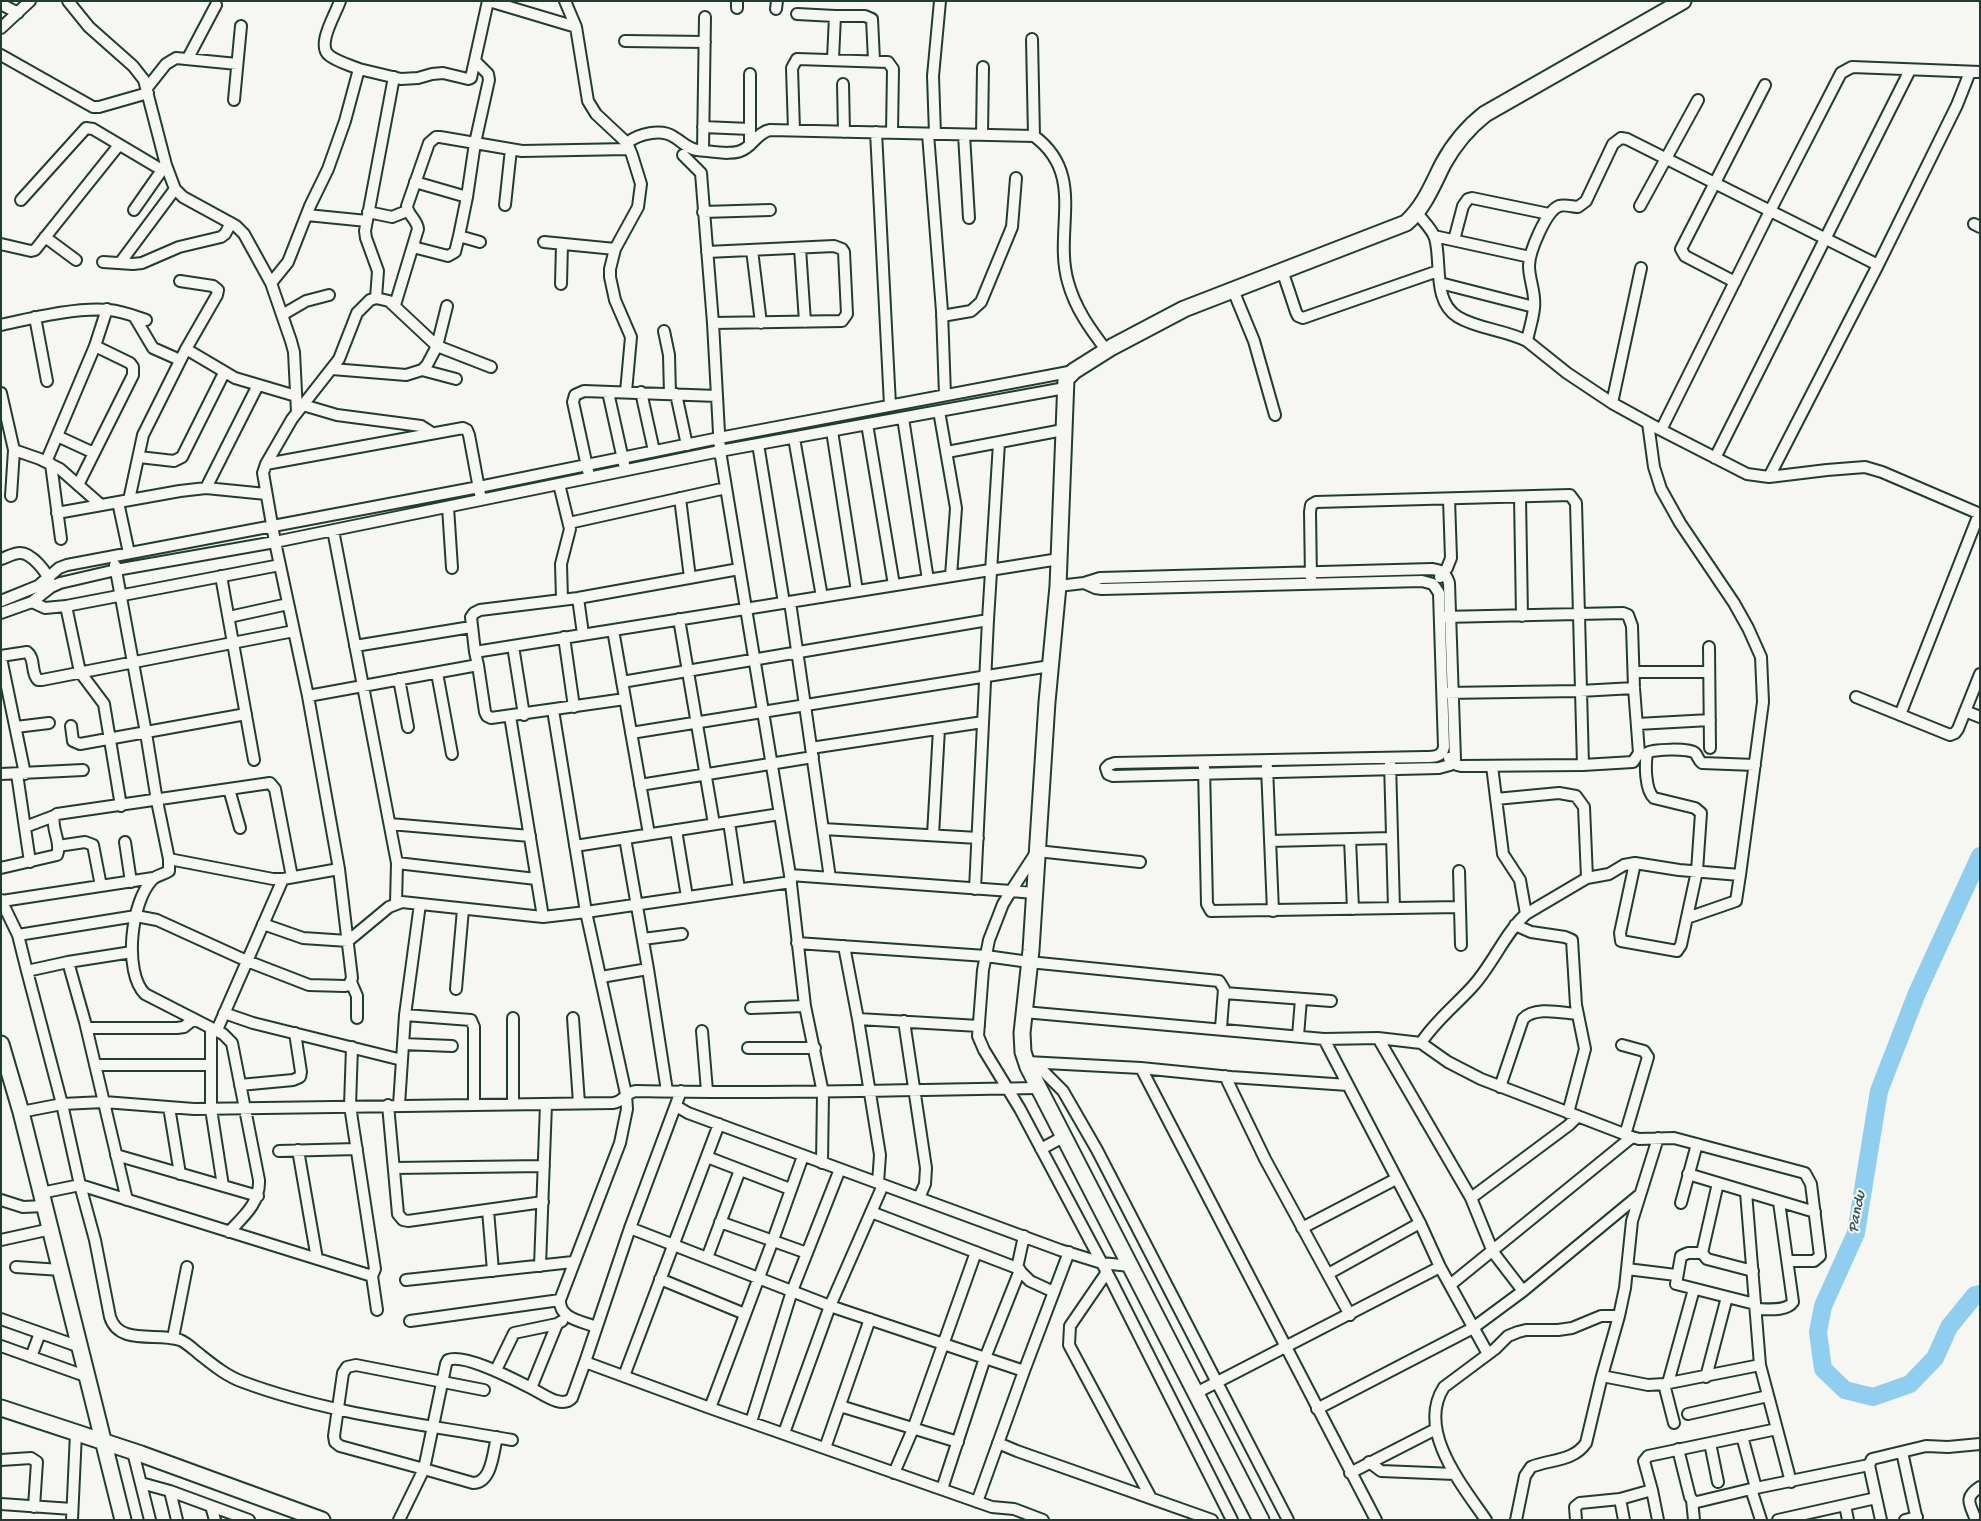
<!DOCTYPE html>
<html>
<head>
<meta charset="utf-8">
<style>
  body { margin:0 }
  #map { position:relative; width:1981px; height:1521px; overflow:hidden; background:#f6f6f2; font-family:"Gochi Hand",sans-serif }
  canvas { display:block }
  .frame { position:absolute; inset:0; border:2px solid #1f3d34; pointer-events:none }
</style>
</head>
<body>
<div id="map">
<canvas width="1981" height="1521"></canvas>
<div class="frame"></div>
</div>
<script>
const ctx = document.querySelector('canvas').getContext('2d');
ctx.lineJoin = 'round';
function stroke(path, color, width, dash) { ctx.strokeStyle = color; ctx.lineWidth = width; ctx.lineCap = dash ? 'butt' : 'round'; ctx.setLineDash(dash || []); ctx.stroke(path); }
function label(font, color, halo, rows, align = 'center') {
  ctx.font = font + ' "Gochi Hand",sans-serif'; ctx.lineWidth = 4; ctx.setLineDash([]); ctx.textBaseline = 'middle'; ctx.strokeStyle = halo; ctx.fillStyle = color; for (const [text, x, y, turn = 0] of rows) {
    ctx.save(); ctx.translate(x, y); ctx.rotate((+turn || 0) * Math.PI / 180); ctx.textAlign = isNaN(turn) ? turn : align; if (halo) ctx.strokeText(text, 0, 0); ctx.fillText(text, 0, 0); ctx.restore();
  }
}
stroke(new Path2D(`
  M1980,856l-63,137 -38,98 -23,142 -33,73 -5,26 5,37 22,21 28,7 37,-13 25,-26 14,-31 26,-32 5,-1`), '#90cef0', 18);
const street = new Path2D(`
  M68,1l21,26 44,39 11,14 22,85 9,24 8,8 53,29 8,8 27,49 20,58 3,11 3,60
  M489,1l87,26
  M565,1l11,26 12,74 8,13 31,29 5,12 9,29 -3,23 -23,42 -5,20v8l5,23 16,37 -5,55
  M737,1v7
  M1,4l17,9
  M776,9l1,-8
  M797,14l38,2 -2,43
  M835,16h30l7,3 2,41
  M1,28l29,-27
  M1032,39l2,97
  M625,41l80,1
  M1,55l92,52h6l49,-14
  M188,58l28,-53
  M359,69l42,10 17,-1 14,-4 11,-1 25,6 3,-1 17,-77
  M750,74v71
  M843,84l1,48
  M147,88l19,-24 10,-6 61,6
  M234,100l7,-74
  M703,127l47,2
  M794,130l-2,-62 5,-9 91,3 5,7 -1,64
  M876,132l14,273
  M928,134l14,177 3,84
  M935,134l-2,-58 7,-75
  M964,135l5,83
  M982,135l1,-68
  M627,143c11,-9 34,-15 47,-6 9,5 12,11 23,13 14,1 38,7 49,-2 9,-6 13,-16 24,-18l264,6c53,39 19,94 34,146 7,26 22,47 39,69
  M703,150l2,-133
  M683,155l18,18 12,150 7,128 70,424
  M415,182l52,15 -8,39
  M467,197l8,-54 14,-63 -1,-6 -12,-12
  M21,200l65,-72 7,1 69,41 4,-5
  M505,205l6,-56
  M1640,206l58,-106
  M134,210l28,-40
  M368,212l24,5 15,-6
  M703,212l67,-2
  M1417,213c6,8 15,16 18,25 7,25 -3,63 23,79 20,12 47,13 69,24l40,32 45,30 49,27 86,44 22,3 58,-7 38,-3 17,5 98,42
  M307,215l60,6
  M1974,224l6,3
  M1434,236l96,21
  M45,237l31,23
  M1454,240l9,-34 5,-7 4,-1 77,16
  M544,242l71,7
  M1,244l30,7 4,-1 84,-105
  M413,247l35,9 7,-4 4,-16 21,6
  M800,248l5,74
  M752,250l9,73
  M707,252l127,-6 8,3 2,3 3,62 -5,7 -129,2
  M103,262l30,2 9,-1 37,-16 42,-10 4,-3 6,-11
  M120,263l55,-74
  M1282,270l14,42 2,4 5,2 135,-47
  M180,281l33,5 5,4 -1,5 -31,54 49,29 61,18
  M1735,282l-50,-26 -4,-7 84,-164
  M271,283l17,-21 22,-56 18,-37 17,-48 14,-52c-9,-4 -21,-7 -29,-13 -15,-10 6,-42 10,-55
  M1440,283l94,24
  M561,284l1,-40
  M1233,290l21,51 21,74
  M376,298l2,-27 -12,-33 -1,-7 29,-154
  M395,305l23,-76c-1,-10 -10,-13 -11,-23l22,-63 7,-6h4l82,14 107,-2
  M282,315l24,-14 23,-6
  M134,316l19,32 27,12
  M942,316l29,-5 10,-9 31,-75 4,-49
  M35,317l12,64
  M1,325c32,-7 76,-18 108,-15 13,1 25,6 37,10
  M664,331l5,24 1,39
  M1527,341c2,-11 6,-22 7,-33 2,-15 -5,-28 -5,-42 0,-14 17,-55 30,-60 6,-2 14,1 19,1l8,-6 27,-57 8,-6 6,1 251,126
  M332,369l74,6 16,-5 5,-5 10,-19 10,-40
  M422,370l34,9
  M608,392l16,72
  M641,392l13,59
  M1,393l13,57 26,9 20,10 41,36
  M676,394l11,51
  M1612,403l29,-135
  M303,405l34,10 84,11 11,7
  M939,411l17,97 -5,68
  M903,418l25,162
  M867,424l27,161
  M1661,430l109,-219 71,-138 11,-6 128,5
  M832,431l25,160
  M57,436l37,17
  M794,438l28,159
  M758,444l26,159
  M947,452l116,-22
  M139,457l35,4 8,-4 42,-84
  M1715,458l195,-388
  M46,462l49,-116 12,-37
  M51,464l10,75
  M266,464l197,-36 4,2 2,5 11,59
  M588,471l-15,-69 2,-7 9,-4 133,5
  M1769,477l109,-212 79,-160 13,-33
  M559,484l11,45 -9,35 1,35
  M78,485l55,-110v-8l-3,-4 -35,-17
  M206,488l52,-103
  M11,496l3,-46
  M1520,497l2,119
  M680,498l10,80
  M129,500l14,-65 43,-86
  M118,502l11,51
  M448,507l4,61
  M57,513l123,-22 26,-3 60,6
  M569,523l157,-35
  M333,530l64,333 -1,40
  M1,559c6,-2 13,-6 19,-6 12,0 28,20 30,30
  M115,565l31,168 11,68 12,58v12c-6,4 -13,4 -17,9 -21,22 -29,92 -7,114l78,40 9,9 27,137c1,23 -15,36 -30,52
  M221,576l33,184
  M1440,577l7,-9 4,-10 -2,-59
  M1311,579l-1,-67 1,-7 5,-3 254,-7 6,8 7,262
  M1058,586l26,-3 16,-5 332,-9c9,1 14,4 17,14l6,176 -5,6 -11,3 -326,8 -5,-2 -2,-6 3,-3 6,-2 310,-6c9,0 17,0 19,-10l-5,-154 -6,-9 -11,-3 -320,8 -7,-1 -11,-5
  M578,598l5,36
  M1,601l37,-15 21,-18 8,-3 412,-78 240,-49 355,-67
  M32,602l13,6 21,-2 214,-41
  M790,602l40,276
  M66,606l14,66 24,32 17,102
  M1,613l31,-11 19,-15 9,-4 56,-13 159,-28 445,-91 345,-63
  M229,617l59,-13
  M1443,617l180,-4 5,2 4,11 2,62 5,65 -6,9 -50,3 -122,1 -4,-1 -8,-7
  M679,619l35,205
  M613,630l36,204
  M564,637l10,70
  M355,646l116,-19
  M513,646l11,69
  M1709,647l1,101
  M475,652l-4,-35 3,-4 6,-3 98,-12 161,-29
  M1,656l26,-4c9,7 3,20 11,28h4l252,-49
  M1,658l24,116
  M478,665l7,47 2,4 4,2 134,-19
  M1634,672h75
  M437,673l15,81
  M399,679l9,48
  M622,682l366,-62
  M1445,693l135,-2 54,-3
  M308,696l170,-31 -3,-13 584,-93
  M1856,697l94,38 5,-2 3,-4 22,-55
  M553,710l33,202 40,182 1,15 -7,34 -60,157c-1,19 22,21 36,27
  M1965,711l15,6
  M1900,715l79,-201
  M510,716l33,201
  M1637,724l73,-4
  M71,726l2,15 7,3 166,-30
  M16,727l33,-4
  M631,733l419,-67
  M811,748l172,-26
  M1390,762l4,146
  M1492,766l11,88 17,26 6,34
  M1204,767l3,137 4,7 249,-4
  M1267,767l6,144
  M1,774l82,-4
  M17,774l13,88
  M640,785l173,-28
  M229,789l11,39
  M1496,799l63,-6 17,3 8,11 3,71
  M729,822l10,67
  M390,824l140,12
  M25,827l29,-11
  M823,829l155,9
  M676,830l11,67
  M933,835l6,-106
  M625,838l23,131 19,122
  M1350,839l3,70
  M1270,841l122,-3
  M125,842l6,40
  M58,846l27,-4 8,3 8,41
  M575,846l205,-32
  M169,859l104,20h10l56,-10
  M397,863l139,16
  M1635,863l-15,70 1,8 56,10 4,-6 16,-74 4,-58 -6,-5 -41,-10c-9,-8 -9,-33 -7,-45 5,-4 43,-5 48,0 3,3 3,7 7,10l53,2
  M1,868l56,-13c5,-12 -6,-26 -3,-39l3,-2 213,-31 5,6 17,88
  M1459,871l2,74
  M975,889l13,-269 11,-177
  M1034,893l-23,-2 -8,13 -14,36 -6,30 -5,66 6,14 36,59 92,173 120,238
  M1,900l17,35
  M2,901l151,-23
  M1687,918l49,-17 4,-26
  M263,924l40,14 45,3 41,-34 13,-5 141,15 43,-5 205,-30
  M1515,925l16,7 34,5 7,3 4,65 9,44 -17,64
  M643,939l39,-5
  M797,943l189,13 43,6 190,19 5,8 -3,39
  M844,946l14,73 121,7
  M68,962l64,-10
  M27,971l-9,-36 118,-19 21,4 90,41 62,24 36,1 4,-1 3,-7 -13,-109 -31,-173 -33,-154 -12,-69 3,-9 26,-45 47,-60 18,-46 13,-13 6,-2 13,3 48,45 54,21
  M601,977l47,-8
  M351,982l6,14v22
  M456,989l7,-80
  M1224,993l107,8
  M751,1008l54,-2
  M1024,1012l300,27 54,-1 43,5 27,19 33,17 151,58 7,2 35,-1 131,35 6,11 9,72 -6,5h-26
  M224,1013l29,10 149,37
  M405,1015l15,-111
  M513,1018v86
  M573,1018l6,85
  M858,1019l22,136 -2,28
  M904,1021l22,147 -1,16 -6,14
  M87,1028h90l7,-1 10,-8
  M211,1028v81l12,77
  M217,1030l66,-151
  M702,1031l5,60
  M1298,1036l3,-37
  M1378,1038l93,160 22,54 30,39
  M1324,1039l96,184 20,44 48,87
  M1421,1043c14,-22 35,-38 52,-57 20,-22 32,-53 53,-72l61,-36 22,-4 15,-9 11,-2 44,7 61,5 23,-173 -2,-45 -13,-29 -14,-25 -54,-80 -19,-34 -7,-22 -6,-44
  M403,1044l49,2
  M1622,1045l22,6 4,6 -23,78
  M748,1048h67
  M1026,1062l18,10 19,19 34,59 191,370
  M1027,1062l114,6 90,9 117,8
  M95,1065h116
  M1141,1068l235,452
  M1225,1076l40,83 85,156
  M240,1085l53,-5 7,-3 1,-5 -6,-39
  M1500,1087l23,-68c12,-13 39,-6 55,-5
  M681,1091l-51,137 -45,134 125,46 282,99 22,2 29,11
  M388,1105l10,109 5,6 5,1 135,-19
  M399,1105l6,-90 66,5 3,7v77
  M676,1106l12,7 372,137 42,13 28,3
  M169,1107l11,67
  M21,1112l41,-8 42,-2 90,7 419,-6c10,-1 13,-11 23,-12 134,3 269,-1 403,-3
  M1041,1149l22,-12
  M298,1150l19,109
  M279,1151l78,-2
  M116,1155l142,41
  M707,1157l83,32
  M822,1163l1,-70 -18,-87 -15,-131 221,16 26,-40 103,11
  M394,1168l150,-2
  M1688,1174l127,38
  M1718,1183l-16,70 5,6 46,12
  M41,1193l39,-8 292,91 3,-7 -25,-163 2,-59
  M1471,1198l98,-73 8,-8
  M1,1200l22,7 21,-1
  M127,1200l-42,-178 -17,-60 -41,9 35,133 18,81 15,55 15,77c9,29 47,15 70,23 7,3 13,9 18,13 14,11 28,23 45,29 86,32 179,42 269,58
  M1681,1203l16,-59
  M488,1210l5,61
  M871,1212l146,56 13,13 24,11
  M720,1222l87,31
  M630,1228l200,78 194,65
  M1302,1228l94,-49
  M1,1240l50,-11
  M1702,1253h-14l-7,3 -5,28 79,20
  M707,1258l33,-88
  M540,1266l6,-162
  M16,1267l45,3
  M1017,1268l7,-32
  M1627,1269l49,6
  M1107,1272l-37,54 -1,19 82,153
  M1328,1274l92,-51
  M372,1276l5,34
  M660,1279l85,35
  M406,1280l167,-18
  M1450,1285l182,-148
  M1756,1309c11,0 30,3 37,-7l-14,-100
  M1,1319l79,28
  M410,1321l150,-21
  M173,1338l14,-71
  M1,1346l87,31
  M31,1357l9,-24
  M1760,1365l31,117
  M496,1370l18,-37 43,-9 5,-3
  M624,1376l95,-252
  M1602,1376l46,9 16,-1 96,-19 -14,-173
  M1706,1377l21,-80
  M1668,1383l26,-94
  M1664,1384l10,39
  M531,1388c12,6 31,21 41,10l13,-36
  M1196,1393l244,-126
  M840,1406l118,36
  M710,1408l63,-168 30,-84
  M1317,1409l156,-81 50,-37 115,-95
  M1688,1414l80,-18
  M751,1422l41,-131 48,-122
  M784,1433l46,-127 53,-121
  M1742,1436l14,52
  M497,1437c-4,15 -5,46 -24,46l-49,-14 22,-105 2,-4c17,-7 67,20 83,28l26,-64
  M998,1443l19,8 195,69
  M1710,1443l8,39
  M825,1448l45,-129
  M1678,1449l12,48 3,4 4,1 54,-13 118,-24
  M133,1452l17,68
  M1902,1452l15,68
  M1,1460l30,-2 6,4 -3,45
  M1369,1462l12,9 74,3
  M894,1473l19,-44 63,-177
  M1350,1473l86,-44
  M141,1483l29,8 79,29
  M942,1489l43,-131 35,-88
  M1751,1489l10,31
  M1652,1490l6,30
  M170,1491l7,29
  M1692,1500l2,20
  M977,1502l47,-131 45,-119
  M1,1504l71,5
  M1845,1505l3,15
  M211,1506l4,14
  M72,1520l4,-87
  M399,1520l25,-51 -84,-23 -5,-4 -1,-6 9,-63 4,-6 9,-2 128,25
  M1486,1520c-24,-35 -70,-90 -42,-133l51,-38 13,-13 10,-4 8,-2h32l14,-2 29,-12h18
  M1516,1520l9,-44 6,-9c19,-8 42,-5 55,-24l16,-67 17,-60 6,-28 7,-67 26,-83
  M1576,1520l-1,-13 5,-4 40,-4
  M1624,1520l-4,-21 32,-9 -8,-29 4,-5 129,-27
  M1778,1520l98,-22
  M1881,1520l-12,-55 3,-6 54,-13 22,1 32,-3
  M1905,1520l12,-3
  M1976,1520c-6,-16 -13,-22 4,-33`);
const secondary = new Path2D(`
  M1,1044l20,68 102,408
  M1,1408l140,46 181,66
  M1261,1520l-233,-453 -5,-15 -1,-19 9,-83 16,-248 11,-116 8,-207 8,-8 38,-24 72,-38 222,-86c18,-16 26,-37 37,-59 11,-20 24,-36 42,-50l198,-113`);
stroke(street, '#1f3d34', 14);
stroke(secondary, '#1f3d34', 19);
stroke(street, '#f6f6f2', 10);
stroke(secondary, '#f6f6f2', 15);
label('italic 16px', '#365a5a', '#f6f6f2', [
  ["Pandu",1858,1212,-79]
]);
</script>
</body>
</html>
